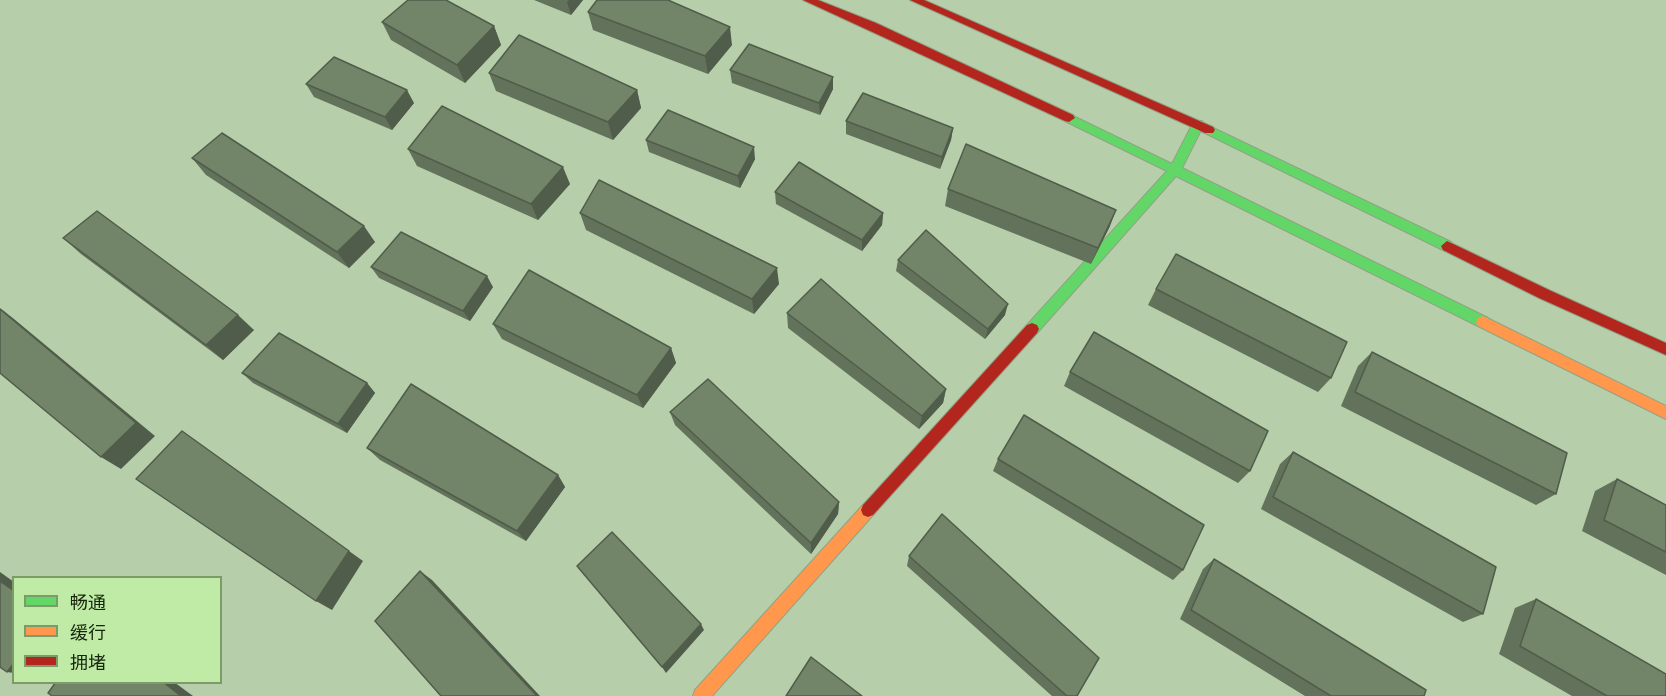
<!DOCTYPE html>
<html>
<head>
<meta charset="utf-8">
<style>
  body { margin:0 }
  #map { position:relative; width:1666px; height:696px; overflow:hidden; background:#b6cea9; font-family:"Varela Round","Noto Sans SC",sans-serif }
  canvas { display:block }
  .legend { position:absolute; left:12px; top:576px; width:210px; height:108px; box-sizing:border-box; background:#bfeba7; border:2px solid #7b9c69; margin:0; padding:8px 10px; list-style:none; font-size:18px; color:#16250b }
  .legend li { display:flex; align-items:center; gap:12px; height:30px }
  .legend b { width:30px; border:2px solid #7b9c69 }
</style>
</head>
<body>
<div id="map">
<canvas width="1666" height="696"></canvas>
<ul class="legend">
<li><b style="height:8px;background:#63d668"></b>畅通</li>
<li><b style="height:8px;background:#ff974d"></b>缓行</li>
<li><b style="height:8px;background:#b3261e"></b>拥堵</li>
</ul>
</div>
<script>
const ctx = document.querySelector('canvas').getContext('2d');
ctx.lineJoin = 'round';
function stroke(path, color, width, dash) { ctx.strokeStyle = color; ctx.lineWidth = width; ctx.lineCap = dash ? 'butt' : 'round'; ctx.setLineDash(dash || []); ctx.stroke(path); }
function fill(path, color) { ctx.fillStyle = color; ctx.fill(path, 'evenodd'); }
const fast = new Path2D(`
  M1069,114l103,50 22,-43h8l2,3 -22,44 306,150 2,4 -2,4h-10l-302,-150 -139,157h-10l-2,-4 2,-4 140,-154 -102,-50v-6z
  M1209,126l242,116 2,4 -6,5 -4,-1 -238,-117 -2,-3 2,-3z`);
const slow = new Path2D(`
  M1483,316l183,90v13l-188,-93 -2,-4 2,-4z
  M868,503l5,2 2,5 -2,5 -161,181h-19l2,-6 168,-185z`);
const jam = new Path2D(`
  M803,0h15l58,23 197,92 2,3 -6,4 -4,-1z
  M910,0h14l289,127 2,3 -2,3h-8z
  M1447,241l102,49 117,53v12l-127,-57 -96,-48 -2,-4z
  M1032,323l5,2 2,4 -2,4 -164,182 -5,2 -5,-2 -2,-5 2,-5 164,-180z`);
stroke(fast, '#90a385', 2);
stroke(slow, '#90a385', 2);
stroke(jam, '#90a385', 2);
fill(fast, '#63d668');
fill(slow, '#ff974d');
fill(jam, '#b3261e');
fill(new Path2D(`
  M534,0h49l-12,15z
  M588,12l144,33 -24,29 -115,-44z
  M382,22l112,4 7,19 -36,38 -74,-43z
  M730,70l103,19 -13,26 -88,-32z
  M489,73l148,17 4,18 -28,32 -117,-49z
  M306,84l108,19 -22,27 -78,-33z
  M846,121l107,7 -2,12 -11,29 -94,-35z
  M646,140l109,19 -15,29 -91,-36z
  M408,149l162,35 -32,36 -121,-54z
  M192,158l183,84 -26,26 -143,-93z
  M948,189l162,37 -19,38 -146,-58z
  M775,192l108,21 -1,12 -20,26 -86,-47z
  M580,213l199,71 -25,30 -168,-84z
  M63,238l191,92 -31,30 -142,-106z
  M898,260l107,55 -20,24 -89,-68z
  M371,267l122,20 -23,34 -91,-43z
  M1156,289l175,89 -13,14 -170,-87z
  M787,313l159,76 -3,14 -24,26 -131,-101z
  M493,324l178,24 5,15 -33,45 -141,-69z
  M1372,352l184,142 -20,11 -195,-99 17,-40z
  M1070,372l180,99 -12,12 -174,-97z
  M242,373l125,10 8,10 -28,40 -94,-50z
  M670,412l169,90 -1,12 -27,40 -136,-129z
  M367,448l191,27 7,12 -39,54 -146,-81z
  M1293,452l190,162 -20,8 -202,-113 19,-45z
  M998,459l185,111 -10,10 -180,-109z
  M1617,479l49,26v70l-84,-44 13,-40z
  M909,556l168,140h-25l-145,-130z
  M1214,559l210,137h-119l-125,-77 23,-50z
  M1536,599l130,97h-94l-73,-42 16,-46z`), '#63725a');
fill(new Path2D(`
  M569,0h14l-12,15 -4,-13z
  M494,26l7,19 -36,38 -8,-18z
  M730,27l2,18 -24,29 -3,-18z
  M833,77v12l-13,26 -1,-12z
  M407,90l7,13 -22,27 -7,-13z
  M637,90l4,18 -28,32 -5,-18z
  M953,128l-2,12 -11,29 2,-12z
  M754,147l1,12 -15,29 -2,-12z
  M563,167l7,17 -32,36 -7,-16z
  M1116,210l-6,16 -19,38 7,-16z
  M883,213l-1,12 -20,26v-11z
  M364,226l11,16 -26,26 -12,-16z
  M777,268l2,16 -25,30 -2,-15z
  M487,276l6,11 -23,34 -7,-10z
  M1008,304l-3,11 -20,24 3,-10z
  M0,308l14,11 141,117 -34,33 -20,-12z
  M238,315l16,15 -31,30 -17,-15z
  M671,348l5,15 -33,45 -6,-13z
  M367,383l8,10 -28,40 -9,-9z
  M946,389l-3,14 -24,26 3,-13z
  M558,475l7,12 -39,54 -9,-10z
  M839,502l-1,12 -27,40v-11z
  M349,551l14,10 -31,49 -16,-9z
  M420,571l12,9 108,116h-3z
  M0,572l14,10v9l-14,-10z
  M701,624l3,6 -38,43 -4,-6z
  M14,663v10l-7,-1z
  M163,682h11l19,14h-12z`), '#505d4a');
const building = new Path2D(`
  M408,0h38l48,26 -37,39 -75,-43z
  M597,0h71l62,27 -25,29 -117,-44z
  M519,35l118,55 -29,32 -119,-49z
  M749,44l84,33 -14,26 -89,-33z
  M334,57l73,33 -22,27 -79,-33z
  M863,93l90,35 -11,29 -96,-36z
  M442,106l121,61 -32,37 -123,-55z
  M668,110l86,37 -16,29 -92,-36z
  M222,133l142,93 -27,26 -145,-94z
  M966,144l150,66 -18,38 -150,-59z
  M799,162l84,51 -21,27 -87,-48z
  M599,180l178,88 -25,31 -172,-86z
  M97,211l141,104 -32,30 -143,-107z
  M926,230l82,74 -20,25 -90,-69z
  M401,232l86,44 -24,35 -92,-44z
  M1176,254l171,88 -16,36 -175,-89z
  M529,270l142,78 -34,47 -144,-71z
  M821,279l125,110 -24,27 -135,-103z
  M0,309l136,114 -35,34 -101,-84z
  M1094,332l174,99 -18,40 -180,-99z
  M279,333l88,50 -29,41 -96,-51z
  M1372,352l195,101 -11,41 -201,-102z
  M708,379l131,123 -28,41 -141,-131z
  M411,384l147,91 -41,56 -150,-83z
  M1024,415l180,110 -21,45 -185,-111z
  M182,431l167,120 -33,50 -180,-122z
  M1293,452l203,115 -13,47 -210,-117z
  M1617,479l49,26v47l-62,-32z
  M942,514l157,144 -22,38h-10l-158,-140z
  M612,532l89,92 -39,43 -85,-101z
  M1214,559l212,131 -2,6h-93l-140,-86z
  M420,571l117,125h-96l-66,-75z
  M0,581l14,10v72l-7,9 -7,-5z
  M1536,599l130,75v22h-59l-87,-50z
  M811,657l51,39h-76z
  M56,682h107l18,14h-129l-4,-3z`);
fill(building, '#738569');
stroke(building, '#505d4a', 1.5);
</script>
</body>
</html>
